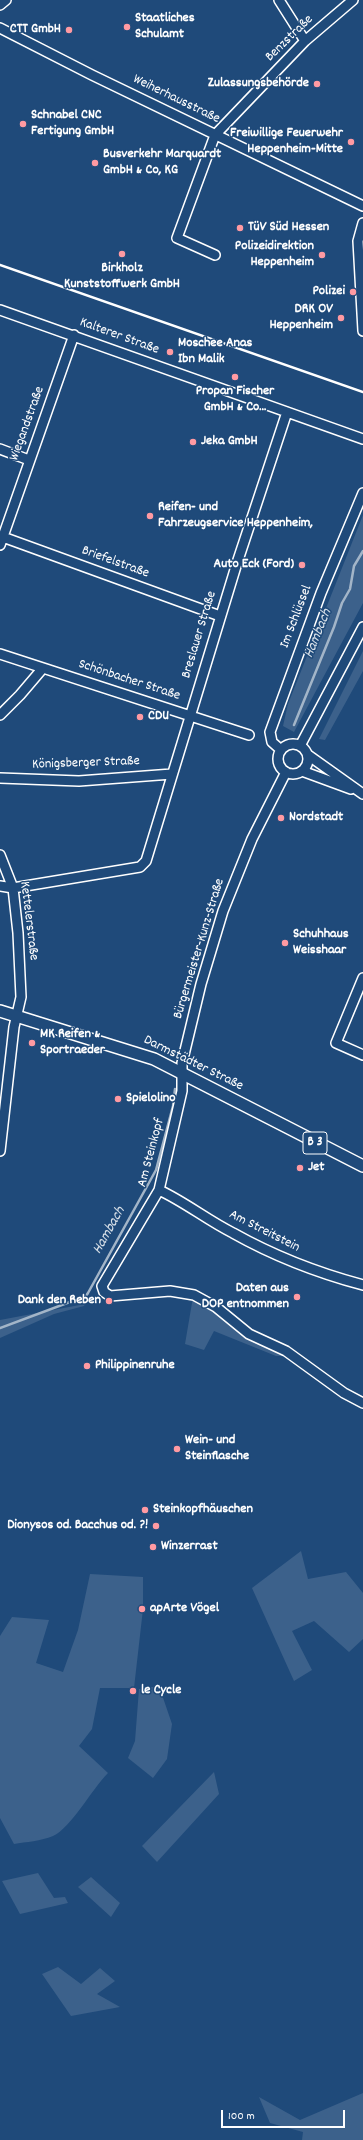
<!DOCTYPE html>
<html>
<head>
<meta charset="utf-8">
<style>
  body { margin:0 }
  #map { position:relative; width:363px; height:2140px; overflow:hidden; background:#1f4a7a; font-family:Dekko,sans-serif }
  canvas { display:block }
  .scale { position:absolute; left:221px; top:2110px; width:124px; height:18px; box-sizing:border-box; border:2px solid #fff; border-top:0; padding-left:5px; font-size:12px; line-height:14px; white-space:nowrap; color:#fff; -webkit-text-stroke:3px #1f4a7a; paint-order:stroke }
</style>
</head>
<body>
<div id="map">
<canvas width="363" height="2140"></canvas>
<div class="scale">100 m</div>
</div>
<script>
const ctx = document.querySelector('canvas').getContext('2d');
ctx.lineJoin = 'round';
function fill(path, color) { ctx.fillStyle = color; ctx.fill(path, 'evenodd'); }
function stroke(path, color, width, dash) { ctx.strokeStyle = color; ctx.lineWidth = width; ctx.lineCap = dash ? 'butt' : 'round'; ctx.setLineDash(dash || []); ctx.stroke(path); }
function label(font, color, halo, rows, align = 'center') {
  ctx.font = font + ' Dekko,sans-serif'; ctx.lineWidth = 3; ctx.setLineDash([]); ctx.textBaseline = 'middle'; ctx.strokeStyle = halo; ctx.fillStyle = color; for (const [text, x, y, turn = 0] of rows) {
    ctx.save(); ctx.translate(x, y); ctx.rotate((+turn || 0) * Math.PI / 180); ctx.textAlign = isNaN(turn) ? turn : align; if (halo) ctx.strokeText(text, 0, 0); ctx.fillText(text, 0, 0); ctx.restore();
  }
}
fill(new Path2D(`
  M363,515v88l-69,129 -11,-6 5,-22z
  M363,651v20l-38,69 -6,-1z
  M193,1297l96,59h-13l-62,-25 -10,19 -19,-6z
  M85,1304l-1,2 -30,8 -54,24v-18z
  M301,1551l7,28 38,-7 17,21v46l-14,13 -35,-31 -22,10 20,39 -18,11 -42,-93z
  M90,1574l53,3v32l-9,79h-34l-8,41 -13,17 29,27c-16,16 -37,55 -55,63 -12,5 -27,6 -39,8l-14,-26v-182l12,-19 37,3 -13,43 27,9 15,-42z
  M159,1686l13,38 -5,35 -14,19 -25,-20 7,-17 4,-52z
  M214,1772l5,22 -62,68 -15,-16z
  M38,1873l16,25 11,-1 3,6 -48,11 -18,-33z
  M91,1877l29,26 -9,14 -33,-30z
  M58,1967l23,17 19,-16 15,13 -18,13 23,13 -49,9 -29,-42z
  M363,2093v47h-61l1,-8 -33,-9 -11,-26 41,23z`), '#3c618b');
stroke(new Path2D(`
  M294,725l40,-98 8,-24 8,-14 4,-23 9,-15
  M0,1328l86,-32 2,-3 68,-123 17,-64 2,-17`), '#a3b5c8', 2.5);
const minor = new Path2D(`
  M279,0l26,41
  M0,5l6,-5
  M0,28l92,47 271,131
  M363,223l-5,18 5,90
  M215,255l-38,-17 38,-103 90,-94 48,-41
  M0,310l363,129
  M0,449l29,11
  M0,536l220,80
  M0,545l74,-210
  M0,654l249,81
  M0,715l20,-20 23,-27
  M278 759a15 15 0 1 1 30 0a15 15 0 1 1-30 0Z
  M300,746l63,-119
  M281,750l-9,-8 -2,-10 51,-139 42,-100
  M308,755l55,39
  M302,771l49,18
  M286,772l-34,67 -29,72 -22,73 -19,79v28l-23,99 -57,96 2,6 6,4 60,-5 24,4 22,12 33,27 37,17 58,42 19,10
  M0,778l79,3 93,-7
  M0,855l13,33 5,45 3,64 -7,30 -14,124
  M0,886l13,2 127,-21 6,-6 91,-298 50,-151
  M363,978l-27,65 27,12
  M159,1190c26,12 48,30 74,43 41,23 85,40 130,52`);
const major = new Path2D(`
  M0,1011l154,48 209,107`);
stroke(minor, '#fff', 12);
stroke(major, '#fff', 14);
stroke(minor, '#1f4a7a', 9);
stroke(major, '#1f4a7a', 11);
stroke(new Path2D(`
  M0,265l363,127`), '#fff', 2.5);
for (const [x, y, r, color] of [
  [127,27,4,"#ff9aa2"],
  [69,30,4,"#ff9aa2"],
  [317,84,4,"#ff9aa2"],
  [23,124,4,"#ff9aa2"],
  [351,142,4,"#ff9aa2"],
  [95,163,4,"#ff9aa2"],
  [240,228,4,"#ff9aa2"],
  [122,254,4,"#ff9aa2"],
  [322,255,4,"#ff9aa2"],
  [353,292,4,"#ff9aa2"],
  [341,318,4,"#ff9aa2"],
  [170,352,4,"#ff9aa2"],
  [235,377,4,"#ff9aa2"],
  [193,442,4,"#ff9aa2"],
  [150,516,4,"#ff9aa2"],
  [302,565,4,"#ff9aa2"],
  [140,717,4,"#ff9aa2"],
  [281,818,4,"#ff9aa2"],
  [285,943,4,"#ff9aa2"],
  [32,1043,4,"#ff9aa2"],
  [118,1099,4,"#ff9aa2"],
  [300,1168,4,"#ff9aa2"],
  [297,1297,4,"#ff9aa2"],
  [109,1301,4,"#ff9aa2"],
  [87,1366,4,"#ff9aa2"],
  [177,1449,4,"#ff9aa2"],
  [145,1510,4,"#ff9aa2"],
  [156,1526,4,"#ff9aa2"],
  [153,1547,4,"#ff9aa2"],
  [142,1609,4,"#ff9aa2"],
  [133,1691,4,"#ff9aa2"]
]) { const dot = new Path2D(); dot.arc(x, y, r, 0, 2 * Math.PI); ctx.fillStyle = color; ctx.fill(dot); stroke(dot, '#1f4a7a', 1.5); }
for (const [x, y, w] of [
  [315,1143,24]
]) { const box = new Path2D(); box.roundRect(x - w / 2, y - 11, w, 22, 3); ctx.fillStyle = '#1f4a7a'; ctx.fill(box); stroke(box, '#fff', 1); }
label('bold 13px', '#fff', null, [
  ["B 3",315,1143]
]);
label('bold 14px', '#fff', '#1f4a7a', [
  ["Staatliches",135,19],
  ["Schulamt",135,35],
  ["CTT GmbH",61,30,"right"],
  ["Zulassungsbehörde",309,84,"right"],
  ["Schnabel CNC",31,116],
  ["Fertigung GmbH",31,132],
  ["Freiwillige Feuerwehr",343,134,"right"],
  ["Heppenheim-Mitte",343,150,"right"],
  ["Busverkehr Marquardt",103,155],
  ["GmbH & Co, KG",103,171],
  ["TüV Süd Hessen",248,228],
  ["Polizeidirektion",314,247,"right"],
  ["Heppenheim",314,263,"right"],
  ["Birkholz",122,269,"center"],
  ["Kunststoffwerk GmbH",122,285,"center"],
  ["Polizei",345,292,"right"],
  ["DRK OV",333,310,"right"],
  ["Heppenheim",333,326,"right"],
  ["Moschee Anas",178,344],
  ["Ibn Malik",178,360],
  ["Propan Fischer",235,392,"center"],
  ["GmbH & Co...",235,408,"center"],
  ["Jeka GmbH",201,442],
  ["Reifen- und",158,508],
  ["Fahrzeugservice Heppenheim,",158,524],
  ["Auto Eck (Ford)",294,565,"right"],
  ["CDU",148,717],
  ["Nordstadt",289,818],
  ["Schuhhaus",293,935],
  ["Weisshaar",293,951],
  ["MK Reifen &",40,1035],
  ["Sportraeder",40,1051],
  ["Spielolino",126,1099],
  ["Jet",308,1168],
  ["Daten aus",289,1289,"right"],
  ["DOP entnommen",289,1305,"right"],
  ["Dank den Reben",101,1301,"right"],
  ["Philippinenruhe",95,1366],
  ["Wein- und",185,1441],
  ["Steinflasche",185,1457],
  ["Steinkopfhäuschen",153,1510],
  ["Dionysos od. Bacchus od. ?!",148,1526,"right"],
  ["Winzerrast",161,1547],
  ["apArte Vögel",150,1609],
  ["le Cycle",141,1691]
], 'left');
label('14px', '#fff', '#1f4a7a', [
  ["Benzstraße",290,39,-44],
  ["Weiherhausstraße",176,100,26],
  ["Kalterer Straße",119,337,20],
  ["Wiegandstraße",28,424,-70],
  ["Briefelstraße",115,563,20],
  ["Im Schlüssel",297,617,-69],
  ["Breslauer Straße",200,635,-73],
  ["Schönbacher Straße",129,681,18],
  ["Königsberger Straße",86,764,-2],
  ["Kettelerstraße",28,921,83],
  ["Bürgermeister-Kunz-Straße",200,949,-73],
  ["Darmstädter Straße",193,1064,26],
  ["Am Steinkopf",152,1153,-75],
  ["Am Streitstein",264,1232,27]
]);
label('italic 15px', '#d8e0e8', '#1f4a7a', [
  ["Hambach",319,634,-68],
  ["Hambach",110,1231,-61]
]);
</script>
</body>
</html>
